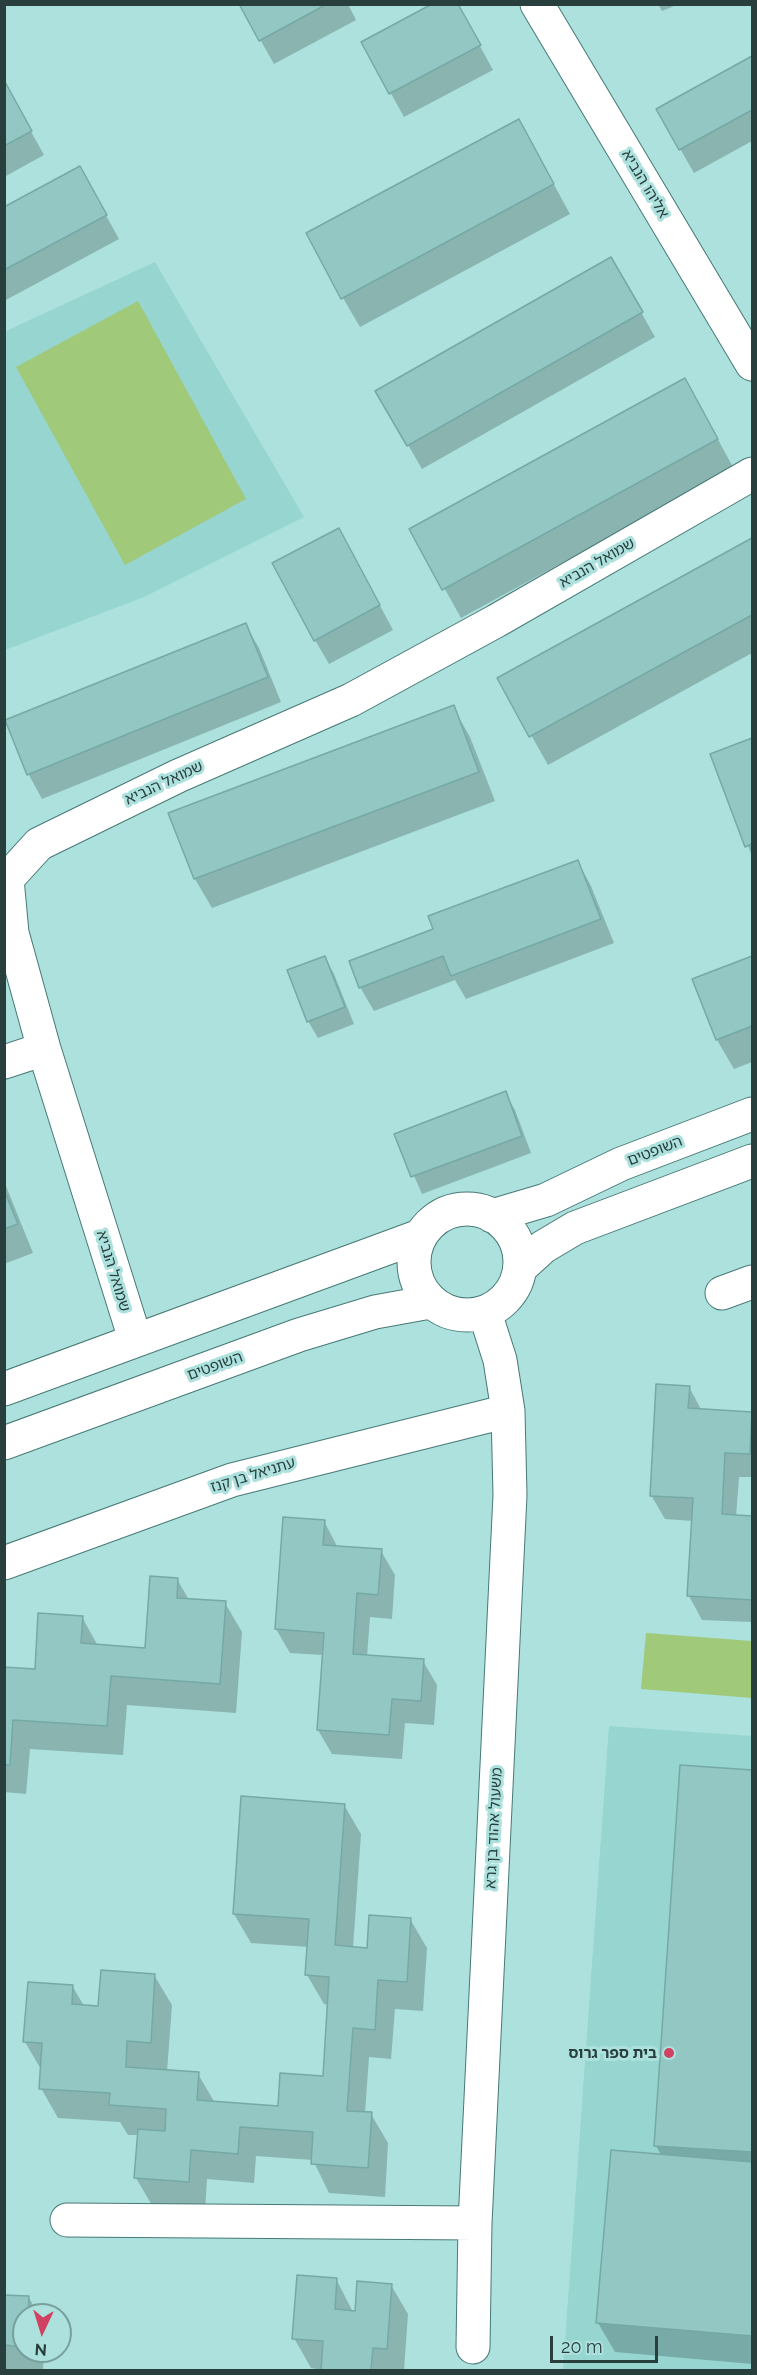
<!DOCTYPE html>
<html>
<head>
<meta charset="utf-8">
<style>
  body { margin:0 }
  #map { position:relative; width:757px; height:2375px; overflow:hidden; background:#ace1dd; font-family:Raleway,sans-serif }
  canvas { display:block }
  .frame { position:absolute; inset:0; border:6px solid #293f3d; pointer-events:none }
  .north { position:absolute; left:12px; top:2303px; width:60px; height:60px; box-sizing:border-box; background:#ace1dd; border:2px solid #78a09d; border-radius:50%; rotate:184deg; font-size:16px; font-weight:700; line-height:24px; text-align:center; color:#293f3d }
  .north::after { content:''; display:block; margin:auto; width:21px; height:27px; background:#d04162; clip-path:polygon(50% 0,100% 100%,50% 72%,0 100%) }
  .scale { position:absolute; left:550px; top:2336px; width:108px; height:27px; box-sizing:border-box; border:3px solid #293f3d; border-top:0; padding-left:8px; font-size:18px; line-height:21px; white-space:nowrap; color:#293f3d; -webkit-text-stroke:4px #ace1dd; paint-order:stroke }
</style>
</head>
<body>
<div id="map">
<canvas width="757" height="2375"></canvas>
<div class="frame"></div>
<div class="north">N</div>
<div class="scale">20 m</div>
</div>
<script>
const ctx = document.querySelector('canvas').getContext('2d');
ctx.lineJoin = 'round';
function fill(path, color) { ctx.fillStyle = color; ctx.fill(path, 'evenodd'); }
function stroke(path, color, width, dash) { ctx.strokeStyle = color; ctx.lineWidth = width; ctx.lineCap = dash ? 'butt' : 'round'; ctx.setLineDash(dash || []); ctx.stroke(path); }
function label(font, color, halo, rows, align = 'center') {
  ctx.font = font + ' Raleway,"Noto Sans Hebrew",sans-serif'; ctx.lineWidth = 6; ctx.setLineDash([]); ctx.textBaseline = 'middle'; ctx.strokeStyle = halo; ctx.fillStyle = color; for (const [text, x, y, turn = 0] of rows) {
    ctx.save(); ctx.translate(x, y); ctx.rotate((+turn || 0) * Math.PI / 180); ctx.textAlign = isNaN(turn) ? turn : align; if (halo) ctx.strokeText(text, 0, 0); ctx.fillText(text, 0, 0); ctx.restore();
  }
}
fill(new Path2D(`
  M155,262l149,255 -160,80 -139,53 -1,-318z
  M609,1726l143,10v634h-189z`), '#97d5d1');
fill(new Path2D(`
  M138,301l108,198 -121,66 -109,-198z
  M646,1633l106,8v57l-111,-9z`), '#a0c97a');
fill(new Path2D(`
  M240,4h108l8,16 -82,44z
  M457,4l36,66 -89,47 -41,-74z
  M658,4h21l-17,7z
  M752,58v83l-58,32 -36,-63z
  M4,83l40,72 -40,22z
  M535,150l35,64 -210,113 -17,-29z
  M93,192l26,47 -115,62v-92z
  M611,259l44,78 -233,132 -45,-78z
  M702,410l32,59 -273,149 -49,-88z
  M752,539v114l-204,112 -49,-87z
  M352,553l41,77 -64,34 -14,-24z
  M245,624l14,24 22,54 -239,97 -13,-24 -22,-54z
  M453,707l17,30 25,64 -283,107 -17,-29 -25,-65z
  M752,739v117l-40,-101z
  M578,862l13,24 23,57 -148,56 -11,-19 -81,31 -14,-24 75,-57z
  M325,957l9,17 20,50 -36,14 -10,-17z
  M752,957v105l-18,7 -17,-29 -23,-60z
  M505,1093l10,17 16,43 -109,41 -26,-59z
  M4,1181l29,72 -29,11z
  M689,1387l13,24 50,5v61h-13l-3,40 16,1v104l-50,-2 -13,-24 4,-75 -28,-2 -14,-24z
  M324,1521l14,27 43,3 14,24 -3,44 -22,-2 -3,40 56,4 14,24 -3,40 -29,-2 -3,36 -70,-5 -14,-24 5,-75 -33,-2 -14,-24z
  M177,1579l12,21 36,3 17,29 -6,81 -109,-8 -4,50 -93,-6 -4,45 -22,-2v-124l32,2 46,-53 16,29 48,3z
  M681,1767l71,5v592l-137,-12 -17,-29 63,-168 -5,-9z
  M344,1805l17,29 -8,114 15,1 42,-30 17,29 -4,63 -28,-2 -4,50 -22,-2 -4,56 6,1 17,29 -3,54 -56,-4 -16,-33 -57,-4 -2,27 -47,-4 -2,32 -52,-4 -17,-29 3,-43h-11l-8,-13 -62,-4 -17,-30 1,-17 -17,-29 48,-55 11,19 16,1 54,-32 18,30 -5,67 31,2 17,29 64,4 45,-29 5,-73 -5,-1 -17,-29 2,-28 -58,-4 -17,-29z
  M4,2213l2,3 -2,25z
  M336,2279l17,33h3l35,-27 17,29 -4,56h-81l-12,-2 -17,-30z
  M4,2296l25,2 10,17h-15v36h20l-1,19h-39z`), '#0003');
const building = new Path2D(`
  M239,4h88l-68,37z
  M432,4h26l23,41 -92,49 -28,-52z
  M752,56v54l-73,40 -23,-41z
  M4,80l28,51 -28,15z
  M519,119l35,65 -213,115 -35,-66z
  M80,166l27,49 -103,55v-63z
  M611,257l32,55 -236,134 -32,-55z
  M685,378l33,61 -276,151 -33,-61z
  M339,528l41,77 -66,36 -42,-78z
  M752,538v77l-223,122 -32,-59z
  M246,623l22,54 -241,98 -22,-55z
  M454,705l25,67 -285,107 -26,-66z
  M752,738v106l-7,3 -35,-93z
  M578,860l23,59 -150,57 -8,-20 -84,32 -10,-27 84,-32 -5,-13z
  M325,956l20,51 -38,15 -20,-52z
  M752,956v70l-36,14 -24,-61z
  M506,1091l16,45 -111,41 -17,-43z
  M4,1190l14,34 -14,5z
  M656,1384l34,2 -2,22 64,4 -2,42 -25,-1 -3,61 30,2v84l-65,-4 6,-98 -43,-2z
  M283,1517l42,3 -2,25 59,4 -4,46 -21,-2 -4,61 71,5 -3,42 -29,-2 -3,36 -72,-5 7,-97 -49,-4z
  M150,1576l28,2 -1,20 49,3 -6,83 -109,-8 -4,50 -94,-6 -3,45h-6v-98l31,2 3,-56 45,3 -2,27 64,5z
  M680,1765l72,5v382l-98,-6z
  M241,1796l104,8 -10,141 32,3 2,-33 42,3 -4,64 -29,-2 -3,50 -22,-2 -6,83 25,1 -4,56 -57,-4 2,-32 -73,-5 -2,27 -47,-4 -2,32 -55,-4 4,-49 27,2 1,-22 -57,-4 1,-12 -71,-4 3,-46 -19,-1 5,-60 45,3 -1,19 26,2 3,-36 54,4 -4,69 -24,-2 -1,26 73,5 -2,28 81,6 2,-33 43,3 6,-99 -24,-2 4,-56 -76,-5z
  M611,2150l141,12v174l-156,-13z
  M297,2275l40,3 -2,31 20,2 2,-30 35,3 -5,65 -14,-1 -2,22h-50l2,-29 -31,-2z
  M4,2295l25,1 -1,19h-4v32l-20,-2z`);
fill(building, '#93c7c4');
stroke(building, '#75a9a5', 1.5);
const minor = new Path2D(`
  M537,4l215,360
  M4,1062l40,-13
  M414 1262a53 53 0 1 1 106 0a53 53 0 1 1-106 0Z
  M492,1216l54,-16 75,-36 131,-50
  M520,1268l23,-21 32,-19 177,-67
  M722,1293l30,-11
  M135,1339l-91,-290 -32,-116 -5,-54 32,-35 139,-68 173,-76 145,-79 256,-147
  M4,1389l416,-153
  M4,1443l295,-108 76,-23 55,-10
  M4,1563l228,-83 276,-69
  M67,2220l408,3
  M473,2347l2,-124 35,-728 -2,-84 -8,-51 -15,-47`);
stroke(minor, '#477976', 35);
stroke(minor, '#fff', 33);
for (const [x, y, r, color] of [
  [669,2053,6,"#d04162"]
]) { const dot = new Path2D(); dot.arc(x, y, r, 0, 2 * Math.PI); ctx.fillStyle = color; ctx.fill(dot); stroke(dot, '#ace1dd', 2); }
label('15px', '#293f3d', '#ace1dd', [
  ["אליהו הנביא",645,184,59],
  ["שמואל הנביא",597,563,-30],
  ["שמואל הנביא",164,783,-25],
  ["השופטים",655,1151,-21],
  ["שמואל הנביא",113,1271,73],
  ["השופטים",215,1366,-20],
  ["עתניאל בן קנז",253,1475,-17],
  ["משעול אהוד בן גרא",494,1828,-87]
]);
label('bold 15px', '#293f3d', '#ace1dd', [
  ["בית ספר גרוס",657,2053]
], 'right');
</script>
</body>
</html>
